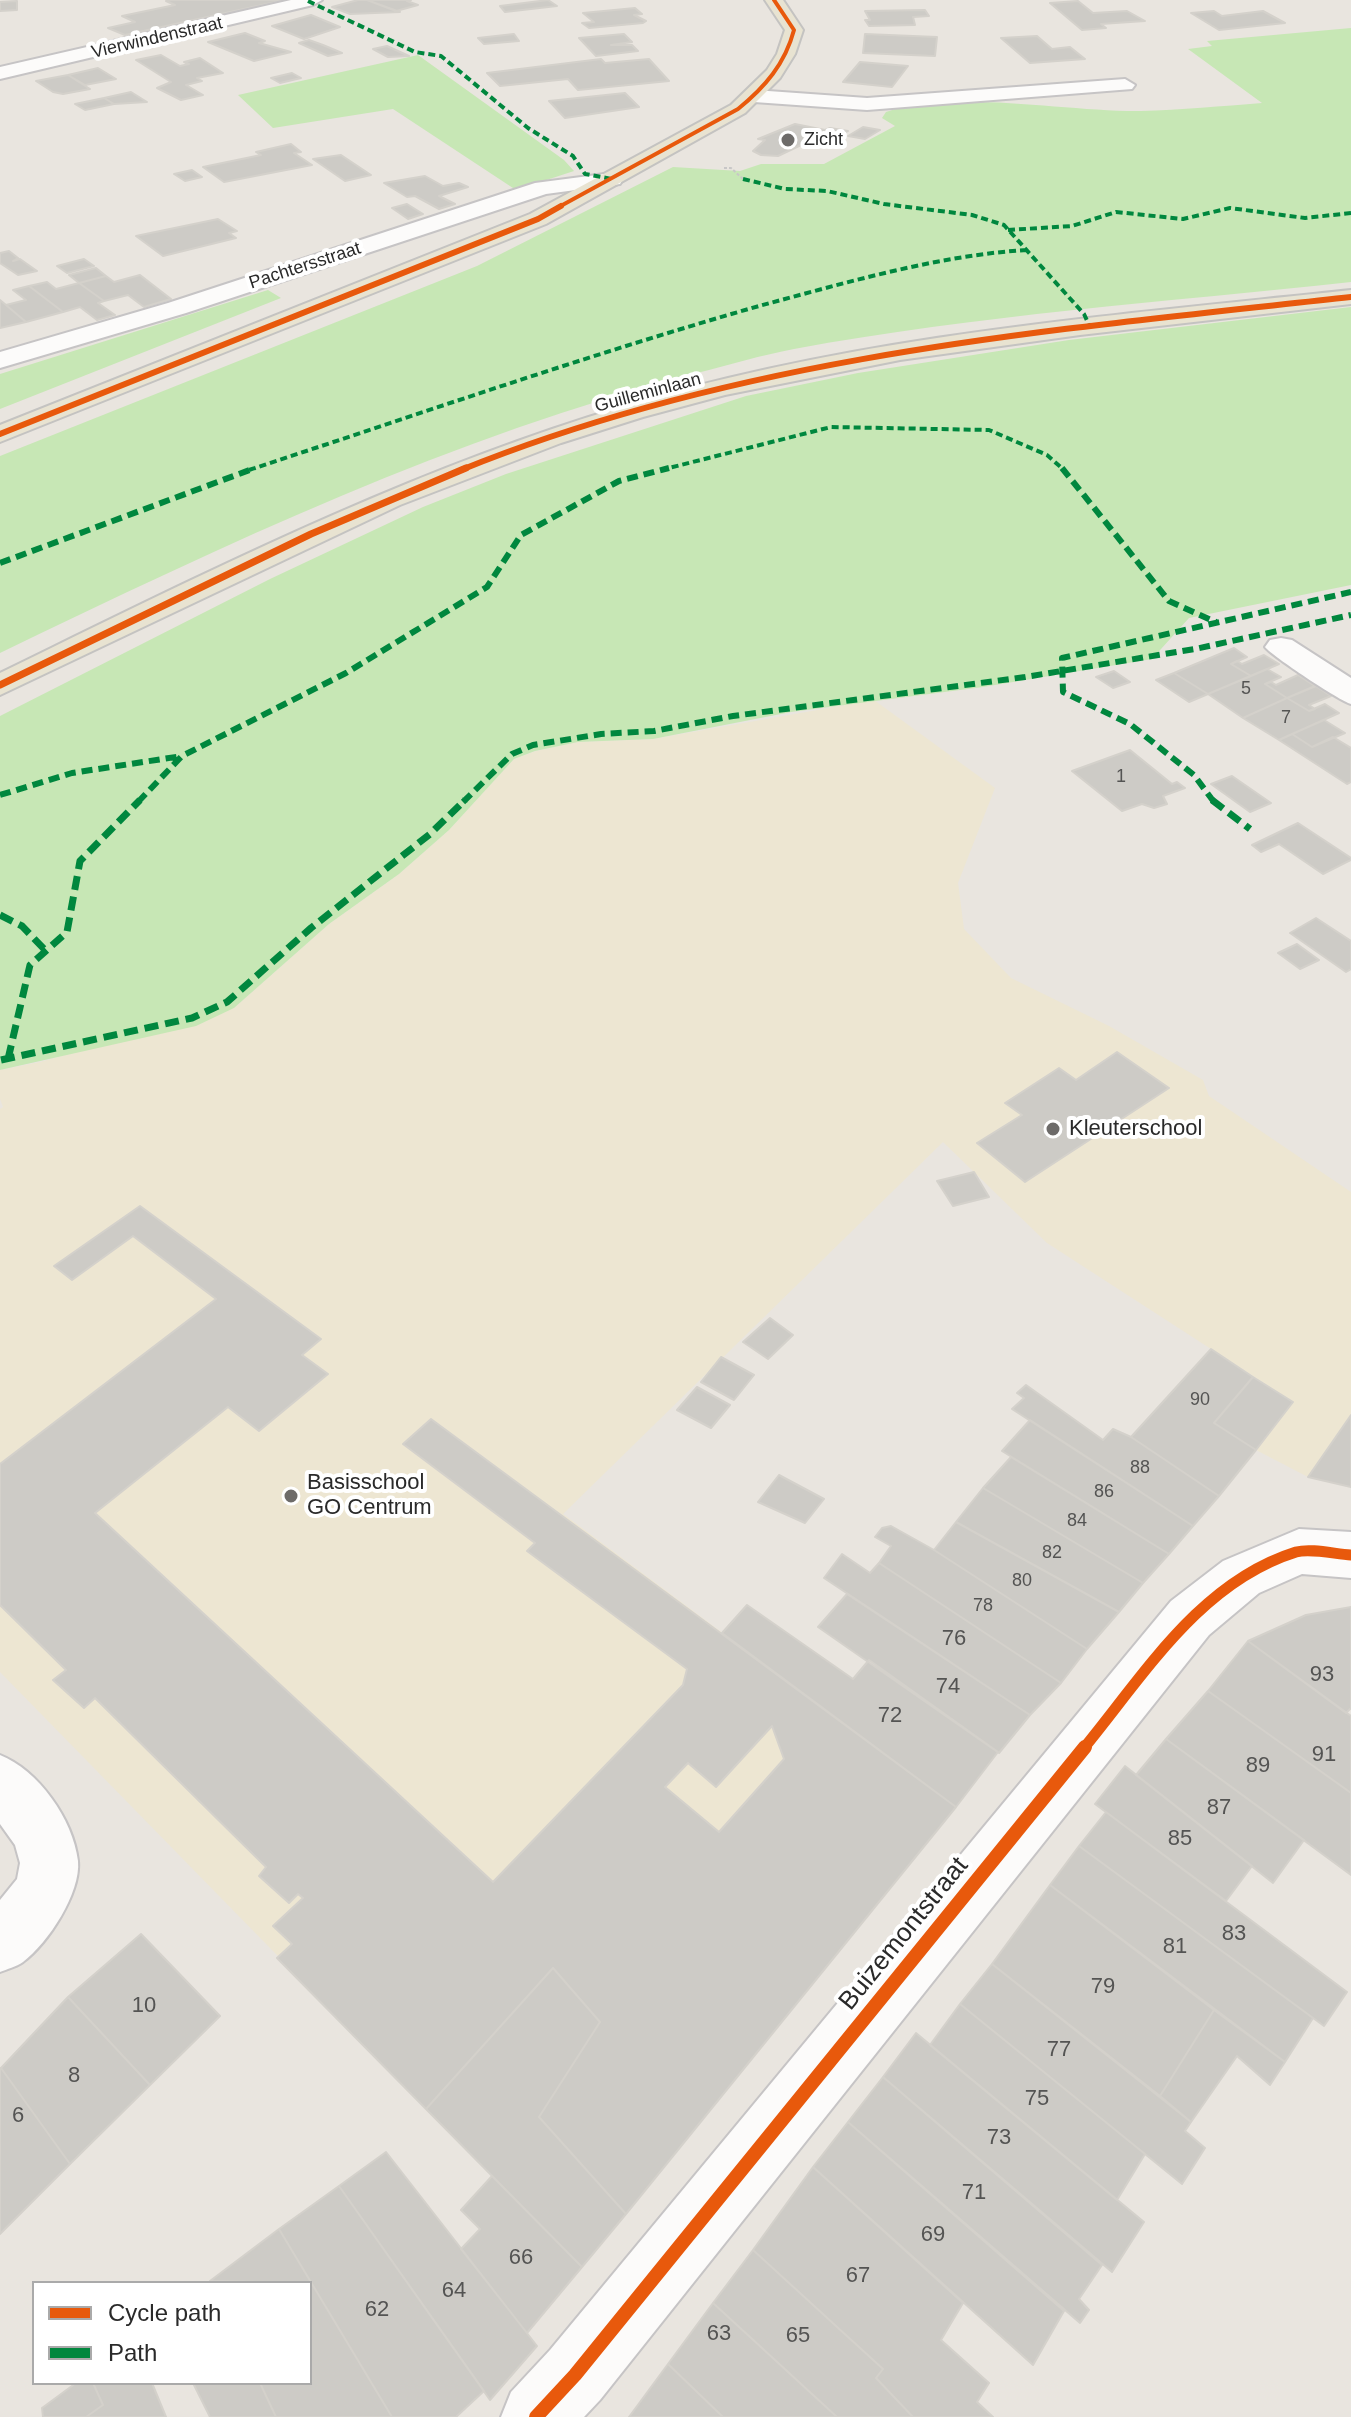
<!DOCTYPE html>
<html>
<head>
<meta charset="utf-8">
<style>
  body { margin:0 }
  #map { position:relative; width:1351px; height:2417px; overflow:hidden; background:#e9e5df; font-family:Arial,sans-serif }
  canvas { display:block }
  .legend { position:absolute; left:32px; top:2281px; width:280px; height:104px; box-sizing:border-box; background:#fff; border:2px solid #aaa; margin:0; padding:10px 14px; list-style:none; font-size:24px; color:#2a2a2a }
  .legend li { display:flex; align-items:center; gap:16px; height:40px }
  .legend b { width:40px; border:2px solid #aaa }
</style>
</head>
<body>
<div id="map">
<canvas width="1351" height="2417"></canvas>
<ul class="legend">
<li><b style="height:10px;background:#e8590c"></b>Cycle path</li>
<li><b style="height:10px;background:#00873e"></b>Path</li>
</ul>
</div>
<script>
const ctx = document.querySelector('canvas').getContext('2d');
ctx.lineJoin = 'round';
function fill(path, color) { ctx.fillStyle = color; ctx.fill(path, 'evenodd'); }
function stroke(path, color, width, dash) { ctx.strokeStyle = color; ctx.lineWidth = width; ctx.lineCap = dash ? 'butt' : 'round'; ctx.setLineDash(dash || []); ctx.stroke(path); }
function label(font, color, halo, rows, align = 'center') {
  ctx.font = font + ' Arial,sans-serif'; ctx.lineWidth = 8; ctx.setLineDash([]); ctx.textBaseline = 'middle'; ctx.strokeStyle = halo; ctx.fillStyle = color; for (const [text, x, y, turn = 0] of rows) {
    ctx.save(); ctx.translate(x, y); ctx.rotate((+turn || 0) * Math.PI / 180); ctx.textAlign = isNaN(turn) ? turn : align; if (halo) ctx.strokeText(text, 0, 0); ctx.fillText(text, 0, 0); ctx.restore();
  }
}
fill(new Path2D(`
  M874,700l121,88 -37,95 6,46 47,49 98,48 94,54 6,16 142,96v223l-43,62 -52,-27 37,-48 -246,-159 -104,-101 -380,372 393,293 -374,460 -582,-595v-563l3,-2 -3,-8v-29l40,-8 194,-54 95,-84 70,-50 50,-44 65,-71 22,-8 42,-9 75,-3z`), '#ede6d2');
fill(new Path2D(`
  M1351,28v254c-185,20 -374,33 -557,67 -32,6 -65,16 -97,24 -244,63 -471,171 -697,280v-197l477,-190 196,-99 67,4 21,-7h63l71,-38 -13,-8 4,-6c67,-23 181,0 255,-1 40,-1 81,-5 121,-8l-74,-54 24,-3 -5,-5z
  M418,55l146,105 10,11 -58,19 -123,-81 -120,19 -35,-33z
  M268,290l13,8 -281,111v-35z
  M1351,307v278l-162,33 -37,41 -169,28 -192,25 -138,27 -75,3 -43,9 -21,8 -65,71 -50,44 -70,50 -95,84 -38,18 -196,44v-354l270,-137 153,-72 83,-33 240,-78 112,-23 211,-33z`), '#c7e7b5');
const building = new Path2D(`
  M285,0l-160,35 -17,-7 27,-6 -13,-6 53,-11 -9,-4 5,-1z
  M358,0h9l33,12 -50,2 -18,-7z
  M367,0h44l-4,1 11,4 -22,6z
  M548,0l9,6 -52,6 -5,-6z
  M17,1v9l-17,1v-9z
  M1078,1l15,12 34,-2 18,10 -44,3 5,4 -24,2 -32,-27z
  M635,8l7,6 -8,1 12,6 -3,2 -54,5 -7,-5 12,-1 -11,-9z
  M925,10l4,6 -16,1 2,8 -46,1 -4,-6h5l-5,-9z
  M1214,11l8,5 41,-5 22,12 -66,7 -28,-17z
  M311,15l29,12 -36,12 -32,-13z
  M245,33l20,8 -6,2 32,9 -37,9 -46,-19z
  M514,34l5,7 -35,3 -6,-6z
  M624,34l8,8 -21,3h21l6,6 -42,5 -17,-18z
  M865,34l72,3 -2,19 -72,-3z
  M1037,36l15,13 18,-2 15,12 -55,4 -29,-25z
  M309,40l14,5 19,8 -14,3 -29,-13z
  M387,46l22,10 -21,1 -15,-8z
  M161,55l19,11 9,-2 -5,-2 16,-4 23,15 -26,5 5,3 -16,4 17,10 -22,5 -24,-12 14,-6 -35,-22z
  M601,59l4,4 44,-4 20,22 -91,9 -10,-11 -68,7 -13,-13z
  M860,62l48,4 -16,21 -49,-5z
  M98,68l18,11 -31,6 -17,-10z
  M292,73l9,5 -21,5 -9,-5z
  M68,75l22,14 -27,5 -10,-2 -17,-11z
  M131,92l16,10 -33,2 -10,-6z
  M625,93l14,14 -74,11 -16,-17z
  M104,98l10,6 -29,6 -10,-6z
  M795,124l30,6 5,-2 18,3 -14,8 -14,-3 -42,20 -17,-1 -8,-4 12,-11 -7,-1z
  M863,127l17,3 -15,9 -17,-3z
  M291,144l10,8 -7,1 18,12 -88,17 -21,-15 58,-12 -5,-3z
  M341,155l30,20 -26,6 -32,-22z
  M192,170l10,7 -17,4 -11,-7z
  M425,176l18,10 16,-3 9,4 -29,9 16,8 -16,5 -24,-13 -8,1 -23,-14z
  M407,204l16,10 -15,5 -16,-11z
  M218,219l19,12 -8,2 7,5 -73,18 -27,-20z
  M9,251l9,7 -5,3 7,-2 17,12 -19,4 -18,-12v-10z
  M84,259l10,7 -27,7 -10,-7z
  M96,268l10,8 -27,7 -10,-8z
  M140,275l31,24 -27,8 -16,-12 -24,6 -25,-18 27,-7 8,6z
  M47,282l9,7 23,-6 25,18 -6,2 17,12 -18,5 -17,-13 -17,5 -34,-26z
  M29,286l34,26 -37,10 -20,-17 20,-5 -13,-10z
  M0,300l6,5 20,17 -26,6z
  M1234,648l13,9 -16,7 20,12 -43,18 -34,-21z
  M1264,655l15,9 -28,12 -20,-12 6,-3 5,3z
  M1267,669l14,8 -16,7 22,14 -44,20 -35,-24z
  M1114,671l16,11 -17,6 -17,-11z
  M1174,673l34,21 -19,8 -33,-22z
  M1298,675l17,11 -28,12 -22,-14 6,-2 5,3z
  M1316,686l15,10 -22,9 6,4 -6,2 -22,-13z
  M1287,698l22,13 16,-7 14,9 -60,27 -36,-22z
  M1324,720l21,13 -33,14 -20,-13z
  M1292,734l20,13 21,-10 18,11v34l-4,2 -68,-44z
  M1130,750l42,34 5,-2 8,6 -22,8 4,8 -13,4 -12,-4 -20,7 -50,-40z
  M1232,776l39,27 -21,9 -39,-28z
  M1298,823l53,35v2l-28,14 -44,-30 -18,8 -9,-7z
  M1316,918l35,23v28l-5,3 -56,-39z
  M1297,944l22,16 -19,9 -22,-16z
  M1117,1052l52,36 -144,94 -48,-39 45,-28 -17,-12 54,-35 17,12z
  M974,1172l15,25 -36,9 -16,-25z
  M140,1206l181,133 -19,16 26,19 -69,57 -31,-24 -133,106 398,369 190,-197 4,-16 -160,-118 8,-8 -132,-99 28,-25 525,388 -330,407 -87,-97 61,-95 -47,-54 -127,141 -149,-151 15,-14 -19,-18 30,-28 -5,-4 -9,9 -30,-27 7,-9 -171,-169 -11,10 -31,-28 13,-10 -66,-65v-141l216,-165 -83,-63 -61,44 -18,-14zM772,1726l12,33 -65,73 -54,-45 23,-24 28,24z
  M770,1318l23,17 -25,24 -25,-17z
  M1211,1349l42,28 -39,46 42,27 -37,46 -88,-59z
  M721,1357l33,18 -20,25 -33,-18z
  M1253,1377l40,25 -37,48 -42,-27z
  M1026,1385l77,55 10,-11 18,8 88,59 -26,30 -181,-117 12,-11 -7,-5z
  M697,1387l33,18 -19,23 -34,-18z
  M1351,1415v72l-43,-10z
  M1030,1420l163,106 -24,28 -167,-103z
  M1011,1457l158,97 -26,29 -160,-95z
  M779,1475l45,24 -19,24 -47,-21z
  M983,1488l160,95 -24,29 -163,-90z
  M956,1522l163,90 -32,37 -153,-99z
  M891,1526l43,24 153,99 -26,34 -182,-120 12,-17 -16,-9 7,-9z
  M842,1554l28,19 9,-10 182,120 -31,32 -206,-137z
  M847,1594l183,121 -31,38 -181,-126z
  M747,1605l106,74 16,-19 129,92 -42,55 -234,-174z
  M1351,1607v101l-5,5 -98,-72 58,-26z
  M1248,1641l103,75v77l-143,-102z
  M1208,1691l143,102v82l-185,-136z
  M1166,1739l138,101 -31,43 -137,-108z
  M1125,1766l127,100 -26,35 -131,-97z
  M1106,1812l241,180 -23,34 -245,-180z
  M1079,1846l234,172 -28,44 -235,-177z
  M1050,1885l164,125 -54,86 -168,-132z
  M141,1934l79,82 -70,69 -82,-88z
  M992,1964l199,158 -6,9 20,17 -23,36 -222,-180z
  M553,1968l47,54 -61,95 87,97 -44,53 -156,-158z
  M68,1997l82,88 -80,79 -69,-96z
  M960,2004l185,150 -28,46 -187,-155z
  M1214,2010l71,52 -15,23 -33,-29 -46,66 -31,-26z
  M916,2033l228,189 -32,50 -229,-195z
  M1,2068l69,96 -70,70v-166z
  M883,2077l219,188 -23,34 10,11 -9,13 -232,-201z
  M848,2122l216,189 -31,54 -220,-198z
  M386,2152l151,194 -47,54 -151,-214z
  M813,2167l150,136 -22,37 48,43 -12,19 16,15h-80l-37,-39 7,-9 -130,-119z
  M492,2176l90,91 -55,66 -66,-84 19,-20 -19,-19z
  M339,2186l145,205 -28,26h-64l-113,-188z
  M279,2229l113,188h-116l-16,-34h50v-100l-100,-2z
  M753,2250l130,119 -7,9 37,39h-76l-124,-114z
  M713,2303l124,114h-114l-55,-53z
  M668,2364l55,53h-94z
  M76,2383h17l10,22 -17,12h-43l-1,-9z
  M93,2383h59l14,34h-80l17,-12z
  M193,2383h67l16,34h-66z`);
fill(building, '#cdcbc6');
stroke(building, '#d4d1cb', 2);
const minor = new Path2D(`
  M291,0h31l-9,5 -313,74v-12z
  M1125,79l10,6 -3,4 -265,21 -113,-8 -10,-6 10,-6 113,8z
  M612,173l11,6 -3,5 -74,10 -360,119 -186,55v-16l168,-49 367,-120z
  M1281,638l11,2 59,38v26c-11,-3 -79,-48 -86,-57l5,-7z
  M1299,1529l52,3v46l-49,-4 -43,19 -50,42 -609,765 -16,17h-83l10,-25 39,-42 621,-749 52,-40z
  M0,1755c38,15 73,64 78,106 3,32 -30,82 -55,101 -7,5 -16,7 -23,10v-72l17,-21 3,-16 -5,-18 -15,-21z`);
const major = new Path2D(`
  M765,0h18l20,30 -8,24 -15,24 -35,35 -199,111 -546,218v-17l530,-211 201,-109 36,-35 10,-16 8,-24z
  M1351,290v14l-271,31 -180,25 -175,35 -82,22 -82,26 -161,62 -400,190v-22c203,-99 404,-201 621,-266 236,-72 486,-91 730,-117z`);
stroke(minor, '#c6c4c5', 4);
stroke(major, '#c4c3c1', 4);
stroke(new Path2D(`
  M724,168h7l12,11`), '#c8c7c7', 2, [3, 2]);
fill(minor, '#fcfbfa');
fill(major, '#e8e3d1');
stroke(new Path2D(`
  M308,1l107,51 26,4 87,72 45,28 12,18 27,5
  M743,179l42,10 42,2 57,13 88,11 32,10 80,89 6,13
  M1008,230l64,-4 44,-14 67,7 47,-11 75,10 46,-5
  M249,470c170,-56 339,-115 510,-164 86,-23 180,-51 268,-56
  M661,470l170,-43 158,3 58,25 17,15`), '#00873e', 4, [7, 4]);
stroke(new Path2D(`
  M1062,468l107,133 49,22
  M0,563l255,-95
  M0,795l72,-22 110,-17
  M138,802l44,-46 164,-83 141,-86 34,-52 98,-54 50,-13
  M463,802l49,-48 21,-9 68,-11 53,-3 79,-15 292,-39 170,-28 156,-34
  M1214,802l-20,-27 -64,-51 -67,-32 -1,-34 289,-66`), '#00873e', 6, [11, 6]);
stroke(new Path2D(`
  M1212,800l38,29
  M0,915l22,11 24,25
  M8,1059l22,-94 37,-33 13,-71 60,-61
  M1,1060l191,-42 35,-16 84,-74 119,-94 35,-34`), '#00873e', 7, [14, 7]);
stroke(new Path2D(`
  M557,208l181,-99c27,-22 47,-45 56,-79l-20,-30`), '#e8590c', 4);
stroke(new Path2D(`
  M0,434l538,-215 23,-13
  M461,470c283,-115 590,-140 890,-173`), '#e8590c', 6);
stroke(new Path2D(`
  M0,685l311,-151 155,-66`), '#e8590c', 7);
stroke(new Path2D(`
  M1083,1749c61,-74 117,-167 213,-197 15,-4 39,2 55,3`), '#e8590c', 11);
stroke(new Path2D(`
  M536,2417l39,-42 510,-628`), '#e8590c', 14);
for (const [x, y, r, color] of [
  [788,140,8,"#6d6b69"],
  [1053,1129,8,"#6d6b69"],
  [291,1496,8,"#6d6b69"]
]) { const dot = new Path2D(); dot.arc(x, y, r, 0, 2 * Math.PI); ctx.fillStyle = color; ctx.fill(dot); stroke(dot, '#fff', 3); }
label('18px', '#2a2a2a', '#fff', [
  ["Vierwindenstraat",157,38,-13],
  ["Pachtersstraat",305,266,-18],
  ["Guilleminlaan",648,393,-15]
]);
label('18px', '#2a2a2a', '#fff', [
  ["Zicht",804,140]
], 'left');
label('18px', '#545453', null, [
  ["5",1246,689],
  ["7",1286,718],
  ["1",1121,777],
  ["90",1200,1400],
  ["88",1140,1468],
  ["86",1104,1492],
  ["84",1077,1521],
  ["82",1052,1553],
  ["80",1022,1581],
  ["78",983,1606]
]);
label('22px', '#2a2a2a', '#fff', [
  ["Kleuterschool",1069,1129],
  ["Basisschool",307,1483],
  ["GO Centrum",307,1508]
], 'left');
label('22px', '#545453', null, [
  ["76",954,1639],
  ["93",1322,1675],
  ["74",948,1687],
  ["72",890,1716],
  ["91",1324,1755],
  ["89",1258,1766],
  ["87",1219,1808],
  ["85",1180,1839],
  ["83",1234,1934],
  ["81",1175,1947],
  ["79",1103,1987],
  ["10",144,2006],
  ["77",1059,2050],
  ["8",74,2076],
  ["75",1037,2099],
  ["6",18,2116],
  ["73",999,2138],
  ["71",974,2193],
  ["69",933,2235],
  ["66",521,2258],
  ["67",858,2276],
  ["64",454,2291],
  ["62",377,2310],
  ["63",719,2334],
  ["65",798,2336]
]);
label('26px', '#2a2a2a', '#fff', [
  ["Buizemontstraat",904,1934,-51]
]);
</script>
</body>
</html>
